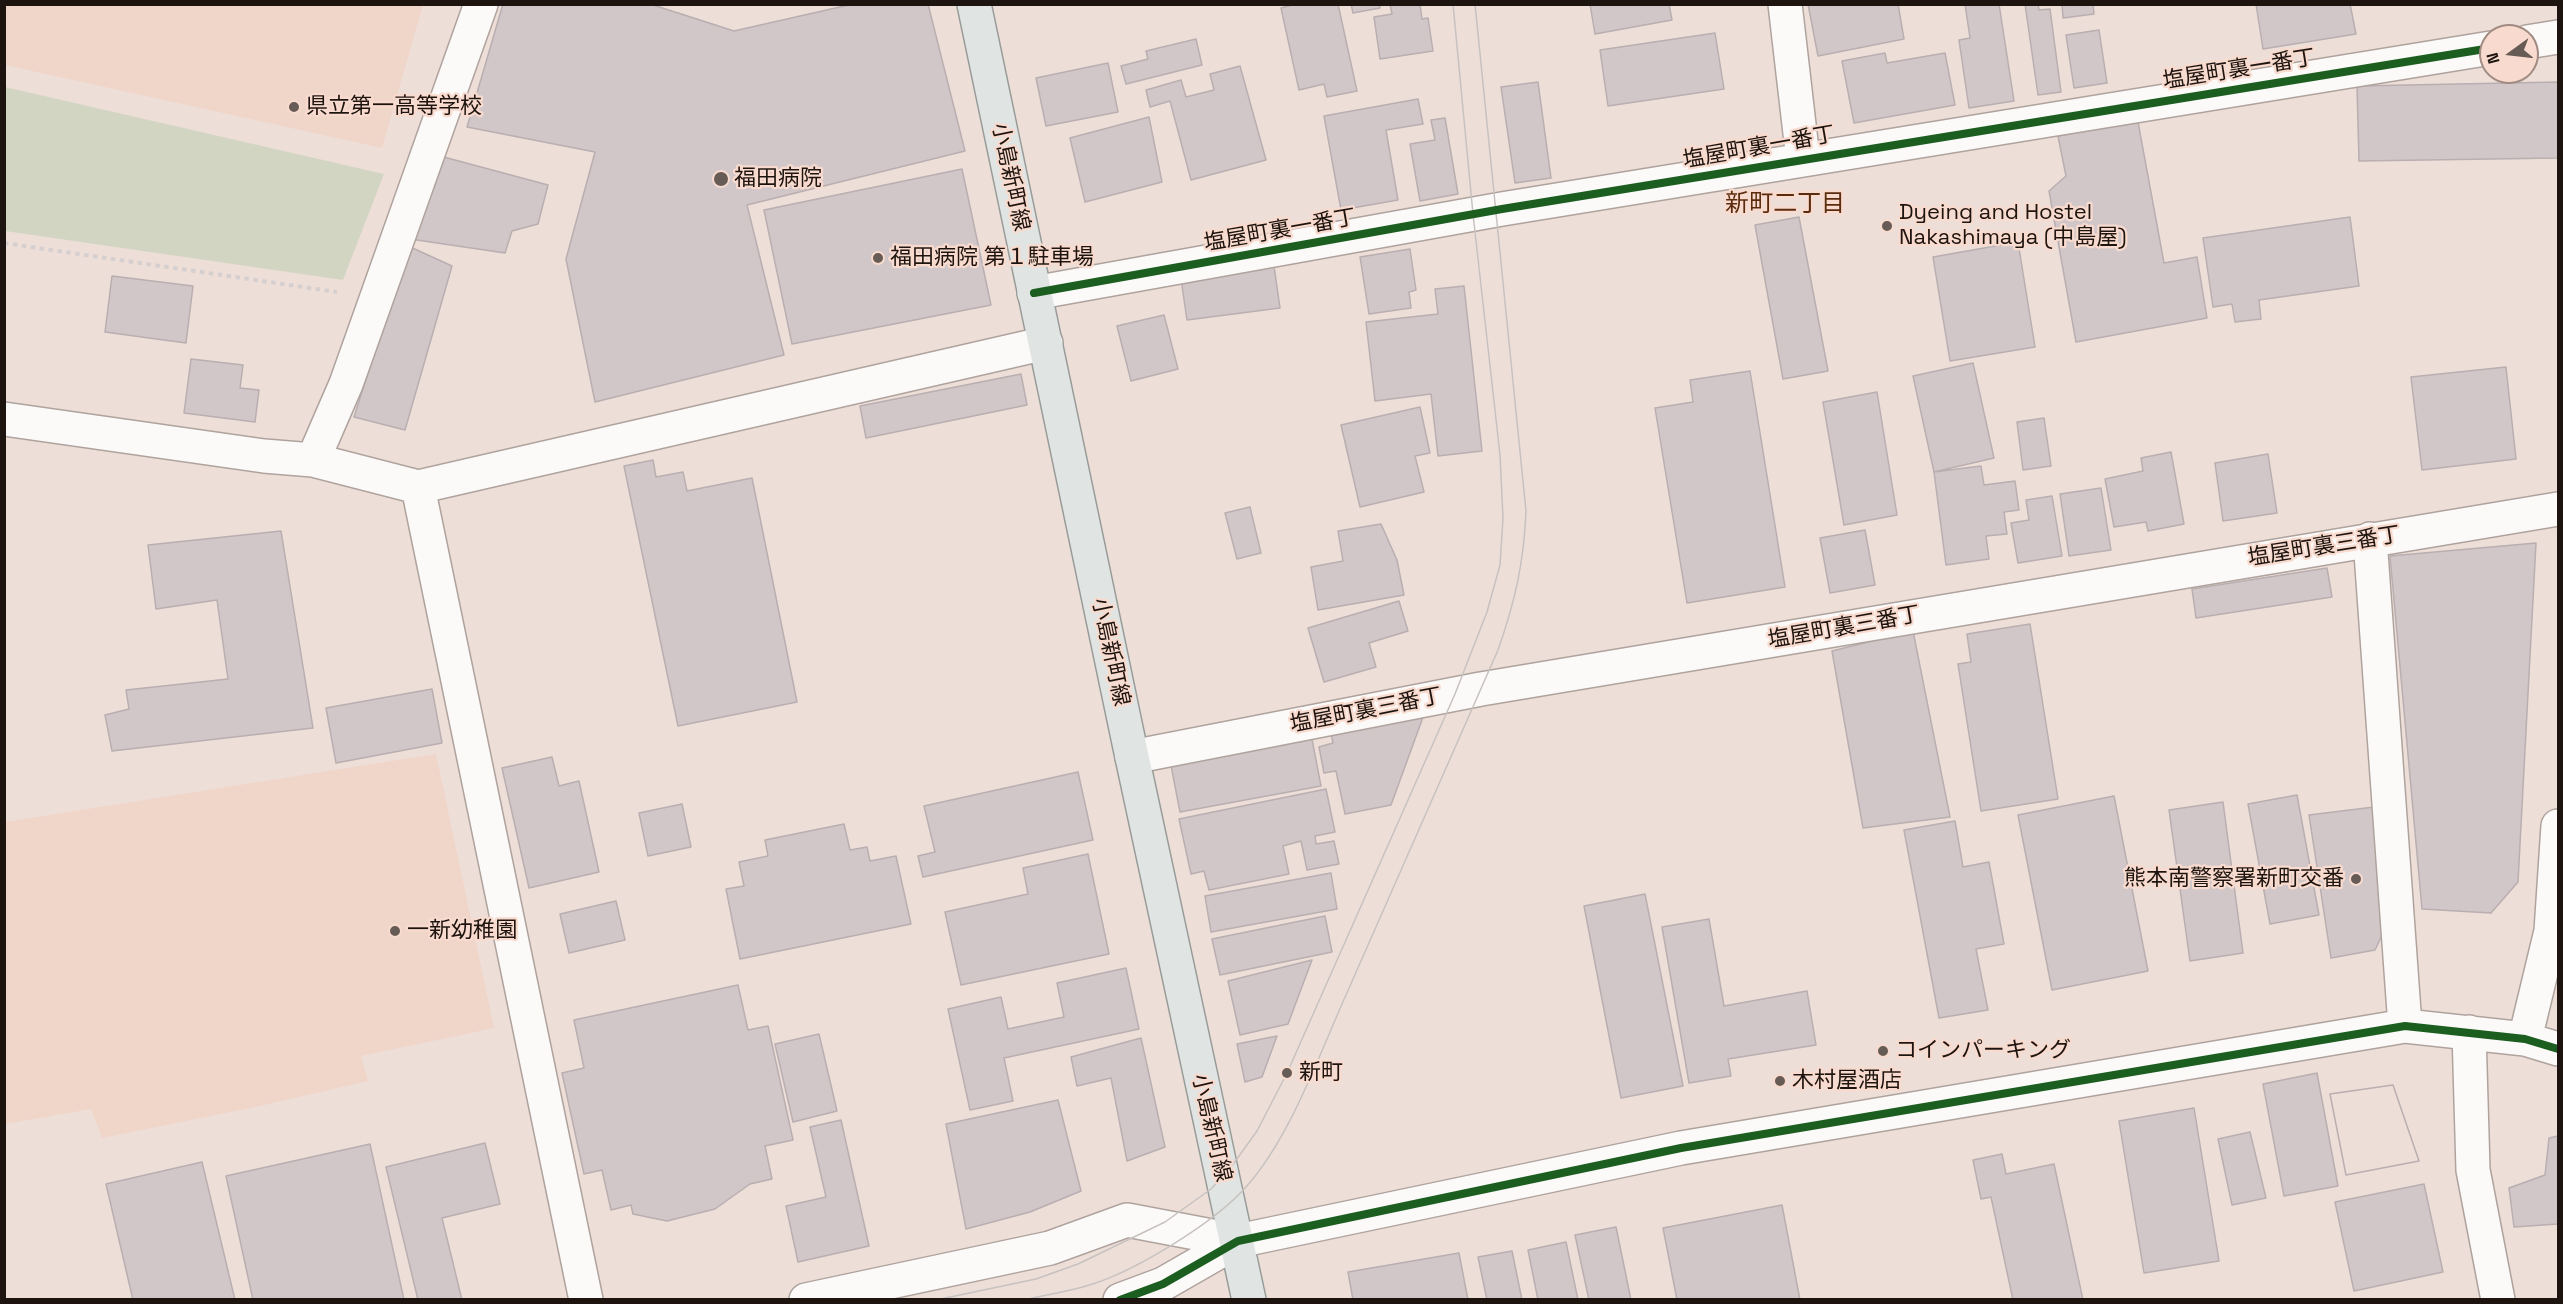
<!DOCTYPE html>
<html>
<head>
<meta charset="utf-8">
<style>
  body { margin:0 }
  #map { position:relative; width:2563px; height:1304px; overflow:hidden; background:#eeded8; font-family:"Space Grotesk",sans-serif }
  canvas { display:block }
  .frame { position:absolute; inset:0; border:6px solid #1e140f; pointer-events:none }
  .north { position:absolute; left:2479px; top:24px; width:60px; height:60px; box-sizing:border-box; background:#f8dbce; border:2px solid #a18b82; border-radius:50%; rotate:255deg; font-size:16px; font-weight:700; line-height:24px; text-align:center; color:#1e140f }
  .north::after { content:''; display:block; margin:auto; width:21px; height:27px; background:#675b55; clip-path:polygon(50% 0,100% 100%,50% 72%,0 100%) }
</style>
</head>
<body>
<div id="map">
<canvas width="2563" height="1304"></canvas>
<div class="frame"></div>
<div class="north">N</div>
</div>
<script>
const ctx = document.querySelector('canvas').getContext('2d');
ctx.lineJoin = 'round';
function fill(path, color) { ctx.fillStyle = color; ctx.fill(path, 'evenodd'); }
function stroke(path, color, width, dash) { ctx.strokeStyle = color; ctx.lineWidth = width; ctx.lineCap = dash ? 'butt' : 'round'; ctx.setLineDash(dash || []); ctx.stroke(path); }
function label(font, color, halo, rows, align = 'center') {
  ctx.font = font + ' "Space Grotesk","Noto Sans JP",sans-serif'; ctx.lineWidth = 4.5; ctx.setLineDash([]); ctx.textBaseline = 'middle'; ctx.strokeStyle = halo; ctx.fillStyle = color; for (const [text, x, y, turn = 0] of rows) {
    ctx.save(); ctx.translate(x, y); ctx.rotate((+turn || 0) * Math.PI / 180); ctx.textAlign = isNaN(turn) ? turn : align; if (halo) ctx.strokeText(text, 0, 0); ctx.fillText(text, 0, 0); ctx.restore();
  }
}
fill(new Path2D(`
  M5,4h418v1l-41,143 -377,-83z
  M436,754l58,274 -133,28 7,25 -108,25 -158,32 -11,-29 -86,15v-302z`), '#f0d5c9');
fill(new Path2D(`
  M5,87l379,87 -41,106 -338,-49z`), '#d3d5c3');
const building = new Path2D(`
  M503,4h147l84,27 119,-27h75l37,147 -218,54 37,150 -189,47 -29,-143 29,-107 -128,-25z
  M1296,4h42l19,87 -30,6 -3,-13 -25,6 -18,-82z
  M1351,4h28l1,4 -27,5z
  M1390,4h30l2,15 6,-1 5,33 -53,8 -6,-42 18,-3z
  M1590,4h79l3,16 -77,14z
  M1808,4h90l6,35 -86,17z
  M1965,4h34l15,97 -45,7 -10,-68 11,-2z
  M2025,4h13l1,6 11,-1 11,83 -23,3z
  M2062,4h31l1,10 -31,4z
  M2256,4h94l6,30 -93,15z
  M2099,30l8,53 -33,5 -8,-53z
  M1715,33l9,56 -116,17 -8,-56z
  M1196,39l6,26 -76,19 -5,-18 27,-7 -2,-8z
  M1885,53l2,10 58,-10 10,52 -101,18 -12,-62z
  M1108,63l10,49 -72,14 -10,-48z
  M1240,66l26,94 -75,20 -21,-79 -20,6 -4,-17 35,-10 5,17 28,-7 -4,-16z
  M1538,82l13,96 -36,5 -14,-96z
  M2558,82v76l-199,3 -2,-75z
  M1418,99l5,25 -37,6 12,70 -57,10 -17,-94z
  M1149,117l13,65 -77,20 -15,-64z
  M1445,118l13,76 -38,7 -10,-57 25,-4 -4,-20z
  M2138,122l26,141 33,-6 10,61 -131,24 -27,-151 17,-15 -8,-40z
  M440,156l108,29 -10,39 -26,7 -7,22 -95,-14z
  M962,169l29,136 -199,39 -28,-134z
  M1799,217l29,154 -45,8 -28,-154z
  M2350,217l9,69 -100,14 2,19 -26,3 -3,-18 -19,3 -10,-69z
  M2018,242l17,105 -85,14 -17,-104z
  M408,246l44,20 -47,164 -51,-13z
  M1410,249l6,41 -7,2 2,16 -42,6 -9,-57z
  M1274,266l6,42 -93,12 -6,-41z
  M112,276l81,10 -7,57 -81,-11z
  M1464,286l18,165 -44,5 -7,-62 -56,7 -9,-79 72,-8 -3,-25z
  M1164,315l14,54 -47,12 -14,-55z
  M191,359l52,6 -3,23 19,2 -4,32 -71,-9z
  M1973,363l21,95 -60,14 -21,-96z
  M2506,367l10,92 -94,11 -11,-93z
  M1750,371l35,216 -98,16 -32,-195 38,-6 -3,-22z
  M1021,374l6,31 -161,33 -6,-32z
  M1877,392l20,123 -53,10 -21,-123z
  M1420,407l10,46 -15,3 9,36 -64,15 -19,-82z
  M2044,418l7,48 -28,4 -6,-48z
  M2171,452l13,72 -36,7 -2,-9 -32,5 -9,-48 38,-8 -2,-13z
  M2268,454l9,59 -54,8 -8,-58z
  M653,460l3,17 27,-5 4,19 65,-13 45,224 -119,24 -54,-260z
  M1981,466l3,19 31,-4 4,29 -15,2 3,22 -21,2 3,23 -43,6 -12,-93z
  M2101,488l10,62 -42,6 -9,-62z
  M2052,496l10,60 -44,7 -7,-40 18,-3 -3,-20z
  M1250,507l11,46 -24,6 -12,-46z
  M1381,524l16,36 7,35 -86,15 -7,-43 32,-6 -5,-30z
  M1865,530l10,55 -45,8 -10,-55z
  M281,531l32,197 -201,23 -7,-36 24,-6 -3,-19 102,-11 -11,-79 -61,9 -8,-64z
  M2536,543l-18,339 -27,31 -69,-4 -32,-353z
  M2327,568l5,29 -136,21 -4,-29z
  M1399,601l9,30 -39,12 7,24 -52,15 -16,-54z
  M2030,624l28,175 -77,12 -23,-147 13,-2 -4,-28z
  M1913,631l37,186 -87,11 -31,-177z
  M432,689l10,54 -106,20 -10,-55z
  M1426,709l-35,96 -46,9 -9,-43 -12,2 -5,-26 14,-4 -3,-15z
  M1310,729l11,57 -141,26 -11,-57z
  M552,757l7,29 20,-5 20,91 -70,16 -27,-120z
  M1078,772l15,68 -170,37 -5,-21 17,-4 -11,-46z
  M1326,789l9,43 -20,4 1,8 18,-3 5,23 -32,6 -6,-29 -18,5 6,28 -80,16 -5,-19 -13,3 -12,-55z
  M2297,795l22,120 -49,9 -22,-120z
  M2114,796l34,175 -96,19 -34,-175z
  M2223,802l20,151 -53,8 -21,-151z
  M682,804l9,43 -43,9 -9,-43z
  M2374,807l12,120 -11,23 -44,8 -22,-143z
  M1955,821l8,46 26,-5 15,82 -28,5 12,61 -49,8 -35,-188z
  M844,824l6,26 17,-3 3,14 26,-5 15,68 -171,35 -14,-70 18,-3 -5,-24 29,-6 -3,-16z
  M1088,854l21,100 -148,31 -16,-73 83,-18 -5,-26z
  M1331,873l6,36 -126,23 -6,-36z
  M1645,894l38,192 -62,12 -37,-192z
  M616,901l9,39 -56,13 -9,-39z
  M1325,916l7,36 -112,23 -8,-36z
  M1709,919l15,87 83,-15 9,54 -88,14 3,17 -42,7 -27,-156z
  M1312,960l-24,64 -48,11 -12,-54z
  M1126,968l13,61 -135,29 9,43 -43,9 -22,-101 53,-12 7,32 56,-12 -7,-34z
  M738,985l10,45 20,-4 25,114 -28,6 7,33 -22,5 -35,25 -48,12 -34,-7 -2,-9 -20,5 -9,-40 -18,4 -22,-101 22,-5 -10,-48z
  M819,1034l18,77 -44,11 -18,-78z
  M1277,1036l-15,41 -17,5 -8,-38z
  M1141,1038l24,109 -38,14 -16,-83 -34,8 -6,-29z
  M2317,1073l21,113 -54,10 -21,-112z
  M2393,1085l26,76 -73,14 -16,-81z
  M2393,1085l26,76 -73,14 -16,-81z
  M1058,1100l23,91 -51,21 -64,17 -20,-105z
  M2194,1108l25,153 -75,12 -25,-152z
  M841,1120l28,126 -71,16 -12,-56 40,-9 -16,-70z
  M2250,1132l16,66 -34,7 -14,-66z
  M2558,1136v88l-44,3 -5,-39 36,-13 4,-37z
  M485,1143l15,61 -58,14 20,82h-44l-32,-133z
  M370,1144l34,156h-151l-27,-124z
  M2002,1154l4,20 48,-10 29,136h-70l-22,-103 -10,2 -8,-39z
  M202,1162l33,138h-102l-27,-116z
  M2424,1184l19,88 -89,19 -19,-89z
  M1782,1205l18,95h-123l-14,-72z
  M1616,1227l15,73h-42l-14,-65z
  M1566,1242l12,58h-40l-10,-50z
  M1512,1251l10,49h-35l-9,-43z
  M1459,1253l9,47h-115l-5,-28z`);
fill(building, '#d1c7c9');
stroke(building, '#b9aeb0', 1.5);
const minor = new Path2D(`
  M1785,4l18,155
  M2527,42l31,-5
  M1034,293l468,-84 989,-161
  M4,419l260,37 49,4 105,27 628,-144
  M313,460l33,-76 135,-380
  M418,487l168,813
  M2370,539l35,487
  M1132,757l349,-68 1077,-180
  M2469,1032l4,138 25,130
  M2525,1039l26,-108 7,-105
  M806,1300l244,-52 77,-28 111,21
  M1120,1300l43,-16 75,-43 443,-93 724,-122 120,13 33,10`);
const major = new Path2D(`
  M974,4l158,753 117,543`);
stroke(minor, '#afa39e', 36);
stroke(major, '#989c99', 36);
stroke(new Path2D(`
  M4,243l333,49`), '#d5d0cf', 4, [4.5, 4.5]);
stroke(minor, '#fcfaf9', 33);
stroke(major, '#e0e4e3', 33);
stroke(new Path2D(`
  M936,1300l100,-21 42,-15 87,-42 46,-33 23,-26 23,-32 30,-58 168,-379 32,-82 13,-47 3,-47 -3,-63 -27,-241 -20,-210
  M1024,1300c21,-5 42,-8 62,-14 47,-13 128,-63 160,-99 44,-49 73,-132 100,-192 51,-115 101,-230 152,-345 17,-48 26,-88 28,-139l-51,-507`), '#c7c2c0', 1.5);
stroke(new Path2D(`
  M1034,293l468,-84 989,-161
  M1120,1300l43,-16 75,-43 443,-93 724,-122 120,13 33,10`), '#1b5e20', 8);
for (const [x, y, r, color] of [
  [294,107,6,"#675b55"],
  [721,179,8,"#675b55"],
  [1887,226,6,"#675b55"],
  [878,258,6,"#675b55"],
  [2356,879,6,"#675b55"],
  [395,931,6,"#675b55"],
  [1883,1051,6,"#675b55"],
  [1287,1073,6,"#675b55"],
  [1780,1081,6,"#675b55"]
]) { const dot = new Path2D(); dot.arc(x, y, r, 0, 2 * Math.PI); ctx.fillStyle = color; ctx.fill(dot); stroke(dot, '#f8dbce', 2); }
label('22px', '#1e140f', '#f8dbce', [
  ["塩屋町裏一番丁",2239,70,-9],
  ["塩屋町裏一番丁",1759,148,-10],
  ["小島新町線",1010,177,78],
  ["塩屋町裏一番丁",1280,231,-10],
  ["塩屋町裏三番丁",2324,547,-9],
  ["塩屋町裏三番丁",1844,628,-10],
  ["小島新町線",1110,652,78],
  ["塩屋町裏三番丁",1366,711,-11],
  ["小島新町線",1211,1128,77]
]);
label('22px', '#1e140f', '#f8dbce', [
  ["県立第一高等学校",306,107],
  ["福田病院",734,179],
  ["Dyeing and Hostel",1899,213],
  ["Nakashimaya (中島屋)",1899,238],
  ["福田病院 第１駐車場",890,258],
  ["熊本南警察署新町交番",2344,879,"right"],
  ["一新幼稚園",407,931],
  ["コインパーキング",1895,1051],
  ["新町",1299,1073],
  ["木村屋酒店",1792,1081]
], 'left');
label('24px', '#5a2b0c', '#f8dbce', [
  ["新町二丁目",1785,204]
]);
</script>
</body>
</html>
